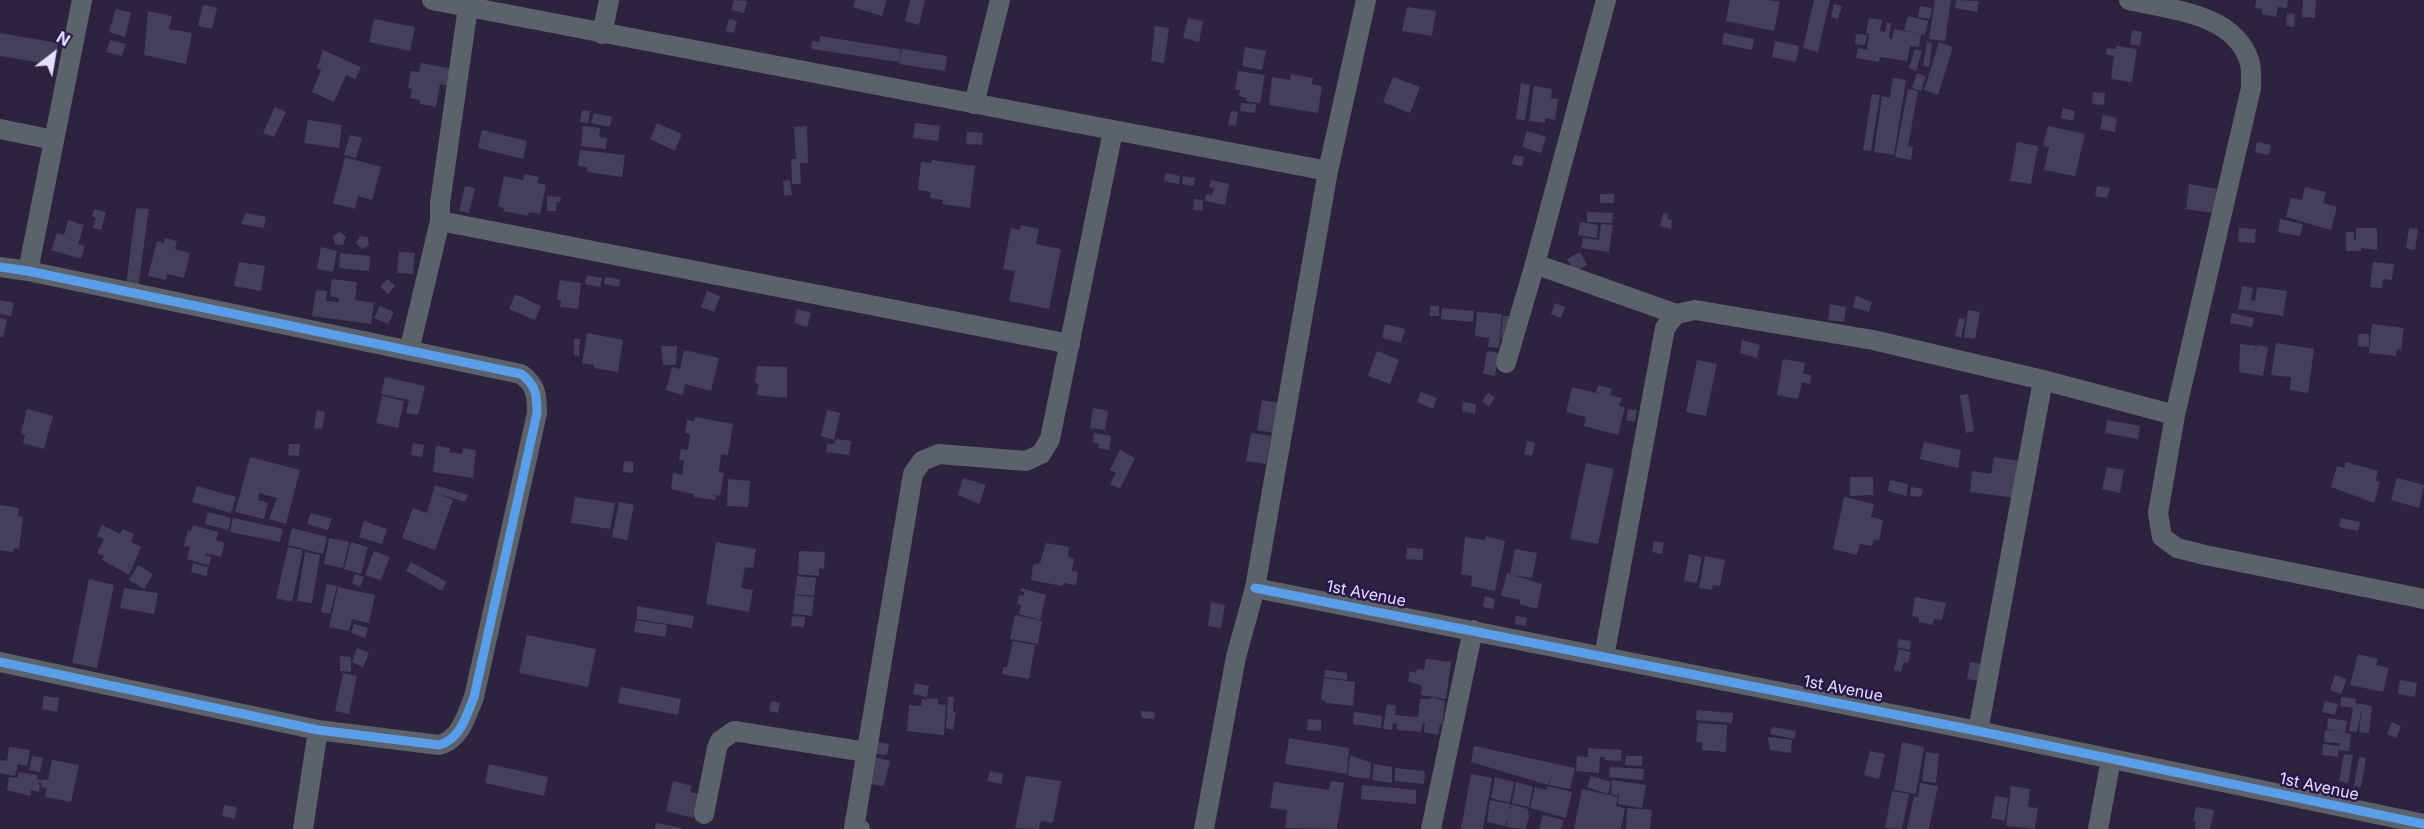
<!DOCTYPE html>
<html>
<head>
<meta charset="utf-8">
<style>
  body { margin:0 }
  #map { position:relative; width:2424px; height:829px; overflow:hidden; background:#2d233e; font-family:Inter,sans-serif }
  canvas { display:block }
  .north { position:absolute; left:24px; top:24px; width:60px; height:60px; -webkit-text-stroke:4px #2a174a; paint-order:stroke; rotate:31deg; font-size:16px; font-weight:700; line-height:24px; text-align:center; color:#e6deff }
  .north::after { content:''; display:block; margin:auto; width:21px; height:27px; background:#e6deff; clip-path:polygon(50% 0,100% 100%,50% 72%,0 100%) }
</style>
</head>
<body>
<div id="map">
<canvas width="2424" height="829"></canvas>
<div class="north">N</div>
</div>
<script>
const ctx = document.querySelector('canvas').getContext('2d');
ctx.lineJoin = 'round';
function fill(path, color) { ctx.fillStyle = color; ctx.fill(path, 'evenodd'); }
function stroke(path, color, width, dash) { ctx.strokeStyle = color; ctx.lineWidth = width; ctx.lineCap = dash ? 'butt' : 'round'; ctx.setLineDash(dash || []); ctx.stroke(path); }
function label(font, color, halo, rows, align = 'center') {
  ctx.font = font + ' Inter,sans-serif'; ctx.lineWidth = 5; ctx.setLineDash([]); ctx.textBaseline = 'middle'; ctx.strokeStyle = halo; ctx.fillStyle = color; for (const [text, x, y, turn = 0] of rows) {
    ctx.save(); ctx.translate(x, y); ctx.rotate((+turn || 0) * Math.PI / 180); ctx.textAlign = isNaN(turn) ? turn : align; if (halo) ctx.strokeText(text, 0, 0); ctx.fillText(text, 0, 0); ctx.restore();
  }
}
fill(new Path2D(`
  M734,0l13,1 -3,12 -13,-3z
  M855,0h32l-5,16 -29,-9z
  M910,0h15l-6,25 -14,-4z
  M1730,0h38l12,2 -6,29 -48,-10z
  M1814,0h16l-12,52 -15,-4z
  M1935,0h16l-6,41 -16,-2z
  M1956,0l23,1 -2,11 -22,-4z
  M2256,0h32l-1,8 -9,-1 -2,10 -14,-3v-5l-7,-1z
  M2303,0h13l-1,18 -13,-1z
  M1834,4l8,2 -4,13 -7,-2z
  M203,5l14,3 -5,21 -14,-3z
  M1920,6l12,2 -2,11 -12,-2z
  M1407,7l29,4 -4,25 -30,-5z
  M116,9l15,4 -6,24 -16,-5z
  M148,11l24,5 -3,13 23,4 -6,31 -42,-9z
  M2287,13l8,1 -1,13 -8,-1z
  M1908,16l20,5 -3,14 -4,-1 -2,13 -9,-1 -3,15 -27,-4 -1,5 -23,-4 2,-10 9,2 2,-16 -3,-1 3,-15 13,2 -2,11 5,1 2,-9h4l-2,15 3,1 2,-10 25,5 -15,-4z
  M1188,18l15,3 -4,21 -16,-4z
  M374,19l41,8 -5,24 -41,-9z
  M729,19l8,2 -3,12 -8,-2z
  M1155,26l14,2 -5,35 -13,-2z
  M2132,30l10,2 -2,14 -10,-2z
  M0,33l58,10 -4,22 -54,-9z
  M1724,33l30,6 -2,11 -30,-6z
  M1856,34l11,1 -2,10 -10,-1z
  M820,36l81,13 -2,13 -88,-13 1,-8 7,1z
  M110,40l16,4 -4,12 -16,-4z
  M1775,41l24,5 -3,16 -24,-5z
  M1927,42l5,1 -3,24 -6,-1z
  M1939,42l14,5 -15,48 -14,-5z
  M2116,46l21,3 -5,33 -21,-3 3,-23 -8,-2 1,-6 9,1z
  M1245,47l21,4 -4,19 -20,-4z
  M902,49l45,7 -2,15 -46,-7z
  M1915,49l7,2 -6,20 -7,-3z
  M323,50l38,17 -6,12 -9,-4 -12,27 -22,-10 9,-22 -4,-2z
  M421,63l32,6 -3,17 -10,-2 -4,23 -16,-3v-4l-10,-2 2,-9 -4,-1 3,-17 8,1z
  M1238,71l27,4 -5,28 -14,-2v-3l-7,-2 1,-6 -5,-1z
  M1917,73l9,3 -5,15 -9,-3z
  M1291,74l22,4 -1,6 10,2 -4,27 -49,-8 3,-28 18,3z
  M1393,77l27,10 -10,26 -27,-11z
  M1893,78l13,2 -12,75 -20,-3 8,-56 8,2z
  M1521,83l9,2 -5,35 -9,-1z
  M1534,86l18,3 -1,9 7,1 -3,21 -9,-2 -1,5 -16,-2z
  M1908,89l10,2 -10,55 5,1 -2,13 -16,-3z
  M2093,92l12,1 -1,12 -12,-1z
  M1872,94l8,1 -9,56 -8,-1z
  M1241,103l15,1 -1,9 -15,-2z
  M275,107l11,5 -12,25 -11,-4z
  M2063,108l12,3 -2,10 -12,-3z
  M582,110l8,1 -2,12 -8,-1z
  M1231,111l7,1 -2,14 -8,-1z
  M594,113l18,4 -2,10 -19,-4z
  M2103,115l14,3 -2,14 -15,-3z
  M308,120l34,5 -3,23 -35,-5z
  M657,123l25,11 -7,17 -25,-12z
  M915,123l25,3 -2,15 -25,-3z
  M583,126l17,2 -1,9 8,1 -1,11 -25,-3z
  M807,126l1,37h-8l1,21h-9l-1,-25h5l-2,-32z
  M2048,126l37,8 -10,42 -31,-6 5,-23 -6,-1z
  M482,130l45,11 -4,18 -45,-11z
  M1527,131l19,6 -5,16 -19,-6z
  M967,132l16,1 -1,12 -16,-1z
  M350,135l12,3 -6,20 -12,-3z
  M2017,142l21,4 -7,38 -21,-3z
  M2257,142l14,3 -2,10 -14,-3z
  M580,150l45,5 -3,22 -35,-5v-5l-9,-1z
  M1514,155l10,2 -2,9 -10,-2z
  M345,157l36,10 -9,33 -14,-4 -3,13 -22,-6z
  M932,160l43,6 -5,42 -28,-4 1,-4 -13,-2 1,-6 -13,-2 3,-28 10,1z
  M1166,173l14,3 -1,8 -15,-3z
  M524,174l15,3 -2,6 9,2 -6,29 -11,-2 -1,4 -25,-5 1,-3 -6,-2 6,-30 19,4z
  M1183,176l12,2 -1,8 -12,-2z
  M790,180l2,15 -8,1 -1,-15z
  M1211,180l18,4 -4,21 -20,-4 1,-7 6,1 2,-7 -5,-1z
  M2189,184l28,5 -4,24 -27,-4z
  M465,186l10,2 -6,25 -10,-2z
  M2097,186l13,2 -3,10 -12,-2z
  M2305,187l21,5 -3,11 14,4 -6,23 -45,-13 5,-19 11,2z
  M1600,194h14v9h-14z
  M547,196l14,1 -1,5h-3l-1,9h-9z
  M1194,199l9,1 -1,11 -9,-1z
  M136,208l13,1 -11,78 -12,-2z
  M94,209l12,3 -5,18 -8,-2 3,-10 -4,-2z
  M1587,212l26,1 -1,10 -25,-1z
  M246,213l20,4 -2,11 -23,-4z
  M1663,213l5,1 -1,5 5,1 -1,9 -11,-3z
  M2280,219l23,5 -3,12 -22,-4z
  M68,220l16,5 -6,19 7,2 -4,13 -30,-9 6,-17 7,2z
  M1580,222l18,3 -1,13 -19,-3z
  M1601,224l12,1 -4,27 -28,-4 2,-10 16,2z
  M1021,225l18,4 -3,15 25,5 -12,60 -40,-8 6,-30 -12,-2 8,-41 9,2z
  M2239,228l17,1 -1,14 -17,-1z
  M2356,228h21v22l-16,-2v3h-15v-19h8v8h2z
  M2409,228l9,1 -3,21 -9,-2z
  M340,232l6,5 -3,8 -8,-1 -2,-8z
  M360,236l8,1 1,8 -7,4 -6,-6z
  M165,238l12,3 -2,8 15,4 -6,25 -17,-4 -1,6 -18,-4 9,-35 7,2z
  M321,247l16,4 -4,21 -16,-3z
  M399,252l16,1 -2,21 -16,-1z
  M1580,252l7,13 -13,7 -7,-13z
  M340,253l30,3 -1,15 -30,-3z
  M239,262l26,4 -4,25 -27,-5z
  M2373,262l21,2 -2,16 -9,-1 -1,9 -12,-1z
  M587,275l15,3 -2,9 -15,-3z
  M605,277l15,2 -1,8 -15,-3z
  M332,279l25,3 -2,18 19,3 -3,21 -59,-8 4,-26 11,1 -1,10 13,1v-4l-9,-2z
  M387,279l8,7 -7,8 -8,-7z
  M560,280l21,3 -3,26 -18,-2 1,-7h-4z
  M2242,286l11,2 -2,12 4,1 2,-14 30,4 -4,25 -45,-7z
  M707,291l13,5 -6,16 -13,-5z
  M515,294l26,12 -6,14 -26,-11z
  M1856,296l16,6 -3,10 -16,-5z
  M0,300l14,3 -3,13 -11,-2z
  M1555,303l10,4 -4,11 -10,-4z
  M1830,304l16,3 -2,15 -16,-2z
  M380,306l14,6 -6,12 -14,-6z
  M1430,306h9v10h-9z
  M1442,308l32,3 -1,11 -32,-3z
  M797,309l14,4 -4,14 -13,-4z
  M1968,310l12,2 -5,27 -11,-2z
  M1477,312l25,2 -3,34 -11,-1 1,-9 -14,-2z
  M2232,313l22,5 -2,9 -22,-4z
  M1503,316h8l-2,24 -8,-1z
  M0,318l7,1 -4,19 -3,-1z
  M1959,318l6,1 -4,19 -6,-2z
  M1385,324l20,5 -4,14 -19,-5z
  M2372,324l32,4 -3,22 -4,-1 -1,7 -27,-3z
  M587,333l36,7 -5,32 -24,-4v-3l-12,-2z
  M2358,334h11v13l-11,-1z
  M574,339h6l-1,17 -5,-1z
  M1742,340l18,5 -3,13 -17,-5z
  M2276,343l38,6 -6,44 -18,-3 1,-13 -20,-2z
  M2240,344l16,2 -1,8 2,-9 11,2 -5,29 -24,-4z
  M661,346h16l-1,19h-13z
  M684,350l35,8 -8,33 -26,-7 -2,11 -17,-5 6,-23 8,2z
  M1377,351l22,9 -9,24 -22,-8z
  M1487,351l12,2 -4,23 -12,-2z
  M1783,359l22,4 -2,11 8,1 -1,9 -8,-2 -4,17 -21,-4z
  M1697,360l20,4 -11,52 -20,-4z
  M757,366l30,1v31l-30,-3 2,-11 -4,-1z
  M385,377l40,9 -7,29 -12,-2 3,-13 -28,-6z
  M1598,385l14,4 -2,6 12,3 -3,8 6,1 -7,28 -34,-9 2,-9 -20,-5 6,-25 24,6z
  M1421,392l16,6 -4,11 -16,-7z
  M1488,393l7,5 -6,9 -7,-6z
  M1968,394l6,37 -8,2 -6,-38z
  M382,396l22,5 -6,27 -22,-5z
  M1262,400l17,3 -5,30 -17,-3z
  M1463,402l13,2 -1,10 -13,-3z
  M1093,408l15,3 -3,19 -15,-2z
  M27,409l26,7 -9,33 -21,-6 2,-8 -4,-2z
  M1628,409l9,1 -2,12 -9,-2z
  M317,410l8,2 -3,17 -8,-1z
  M827,410l13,3 -6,27 -13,-4z
  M695,417l38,7 -5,31 -7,-1 -2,18 5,1 -4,23 -4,-1 -1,5 -21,-3v-3l-23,-5 2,-16 9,2 2,-14 -5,-1 2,-11 7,1 2,-16 -5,-1 2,-13 7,1z
  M2107,420l33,6 -2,13 -33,-6z
  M1094,433l17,3 -2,14 -11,-2 1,-4 -6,-2z
  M1251,433l20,3 -5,28 -20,-3z
  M836,439l15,2 -2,14 -23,-3 1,-8h7z
  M1527,441l8,2 -3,13 -8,-2z
  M1924,442l37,8 -3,18 -38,-9z
  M413,443l11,2 -2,12 -11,-2z
  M289,444h11l-1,12 -11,-1z
  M436,446l14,2 -1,4 13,2 1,-6 13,2 -3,28 -40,-6z
  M1120,450l15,8 -15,31 -10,-5 6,-11 -6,-3z
  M250,457l50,13 -14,54 -17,-5 8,-21 -18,-5 -1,7 10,3 -4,16 -29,-7z
  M1994,457l27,4 -5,37 -46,-6 2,-21 19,3z
  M624,461l10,1 -1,11 -10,-1z
  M2346,462l32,9 -3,10 5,1 -6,21 -43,-16 6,-21 7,2z
  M1586,463l28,6 -16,75 -28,-5z
  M2107,467l17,3 -4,23 -18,-4z
  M1850,477h23v18l-23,1z
  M963,478l23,7 -7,19 -21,-9z
  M2397,478l27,7 -5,23 -28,-8z
  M728,479l22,2 -2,26 -21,-1z
  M1890,480l18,4 -2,12 -18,-5z
  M435,485l33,10 -3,7 -25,-8 13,6 -18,50 -33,-12 11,-30 14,5z
  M197,486l39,11 -5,16 -39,-11z
  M1911,487l12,2 -2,8 -11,-1z
  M575,497l40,6 -5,26 -39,-6z
  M1844,497l30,7 -3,13 12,3 -4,21 -5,-2 -2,7 -12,-2 -3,11 -24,-6z
  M619,502l15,3 -7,35 -15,-3z
  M0,505l19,3 -1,8 5,1 -4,32 -5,-1 -1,4 -13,-2z
  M208,512l23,6 -3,12 -23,-6z
  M311,513l21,6 -4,11 -21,-6z
  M233,518l50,11 -3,13 -50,-10z
  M2341,518l19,4 -2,9 -19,-4z
  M364,521l23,8 -5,15 -23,-7z
  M102,525l18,9 3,-5 11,5 -3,8 10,5 -12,28 -27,-15 2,-4 -7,-3 7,-14 -7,-3z
  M193,525l25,7 -2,8 9,3 -4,14 -15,-4 -1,2 6,2 -2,9 -22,-7 3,-12 -6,-1 4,-16 3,1z
  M292,528l35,9 -4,17 -35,-9z
  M1486,536l19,5 -10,50 -24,-5 1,-10 -11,-2 4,-37 20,3z
  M329,538l20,4 -6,26 -19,-4z
  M1654,541l10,2 -2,11 -10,-2z
  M351,542l17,5 -7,27 -17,-5z
  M716,542l40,7 -3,19 -8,-1 -4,21 12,2 -4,22 -43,-8z
  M1046,543l23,4 -1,10 6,2 -2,11 6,2 -2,13 -12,-2 -2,3 -31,-6 2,-15 7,-2z
  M288,547l15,3 -11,52 -16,-4z
  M1407,548l16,1v11l-17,-1z
  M1515,549l22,4 -5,25 -19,-3 29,9 -5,25 -17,-5v-4l-19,-4 6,-23 3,1z
  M374,551l16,6 -9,23 -16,-5z
  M799,551l26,1 -1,17 -5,-1v8l-21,-2z
  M305,552l15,3 -8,48 -15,-2z
  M1689,554l13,3 -5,26 -13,-2z
  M1705,556l20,4 -5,26 -7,-1 -1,5 -13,-2z
  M411,562l36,20 -5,9 -36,-20z
  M193,563l15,4 -1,9 -16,-4z
  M138,565l15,9 -9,15 -15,-9z
  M355,574l9,3 -4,10 -8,-4z
  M797,576l19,2 -2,18 -19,-2z
  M89,579l25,6 -17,83 -25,-5z
  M327,584l10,2 -7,28 -9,-2z
  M338,587l37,8 -6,28 -17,-4 -3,12 -20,-4z
  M124,588l34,5 -4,21 -34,-6z
  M1021,588l25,7 -6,25 -21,-6 2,-9 -4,-1 2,-9 4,1 2,-4 -4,-1z
  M795,595l19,2 -2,19 -19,-2z
  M1485,596l10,3 -2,10 -10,-2z
  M1915,597l31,6 -4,17 -8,-1 -2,6 -13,-3v-5l-7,-1z
  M1211,602l14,3 -4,23 -13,-2z
  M637,606l57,10 -2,12 -55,-9z
  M1015,615l27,6 -4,23 -28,-5z
  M792,616l13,1 -1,10 -13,-1z
  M1516,616l11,2 -1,8 -11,-2z
  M636,620l31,5 -2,12 -31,-5z
  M354,624l14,4 -3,10 -14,-5z
  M527,635l69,14 -8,38 -69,-14z
  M1899,639l12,2 -1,9 -13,-3z
  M1013,641l22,4 -6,34 -27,-5 1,-7h4z
  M357,648l12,5 -6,14 -11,-5z
  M1899,649l12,3 -3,11 -4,-1 -3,10 -7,-2z
  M2358,654l20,5 -2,6 13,3 -6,24 -33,-7z
  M340,656l11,1v15l-11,-1z
  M1426,659l25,3 -5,37 -25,-4 1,-9 -14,-5 2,-10 6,2 1,-4 7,1z
  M1970,662l17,3 -3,17 -17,-3z
  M1325,670l22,3v7l-23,-3z
  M343,673l14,3 -8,38 -14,-3z
  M2335,675l12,4 -6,15 -11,-4z
  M1324,678l31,4 -2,24 -26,-3 -6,-4z
  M2400,680l17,3 -2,14 -17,-3z
  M915,683l14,3 -2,11 -14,-3z
  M621,687l60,12 -3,16 -60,-12z
  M44,696l15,2 -2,14 -15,-3z
  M948,697h6l-1,15h3l-3,18 -7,-2z
  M1432,697l13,4 -3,24 -2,-1 -2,11 -14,-3 1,-9 -8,-2 6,2 -2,9 -22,-2 -3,-2 1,-4 -4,-1 -1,7 -9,-1 4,-25 9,2 -1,9 23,2 2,-18h11z
  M2341,697l15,2 -1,4 17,3 -3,27 -10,-1 3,-24 -5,24 -8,-1 4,-23 -13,-2z
  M926,698l12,1v5l8,1 -2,30 -37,-4 2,-26 12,1 1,-7 5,1z
  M771,701l9,2 -2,10 -9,-2z
  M2325,701l13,3 -3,11 -13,-3z
  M1697,710l36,3 -1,10 -36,-3z
  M1141,711l14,1 -1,7 -12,-1z
  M1354,712l28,4 -1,12 -28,-4z
  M2328,718l19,3 -2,12 6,1 -2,17 -11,-1v7l-16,-2 1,-11 16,2 1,-3 -16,-1 1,-12 17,2 -15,-3z
  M1308,719l13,1v11l-14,-1z
  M2392,722l9,4 -5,12 -9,-4z
  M1698,723l29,2 -1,27 -24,-2v-8h-6z
  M1772,727l24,4 -2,8 -24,-5z
  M1768,737l24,3 -1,13 -21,-3z
  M1289,738l60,10 -2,26 -62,-10z
  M877,742l12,2 -2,11 -11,-1z
  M1902,742l22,5 -8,47 -22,-4z
  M1474,746l101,22 -5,21 -21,-4 3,-12 -4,12 -77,-23z
  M9,747l21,3 -3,16 -9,-2 -3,12 -15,-3v-13l7,1z
  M1588,748l34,2 -1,11 -16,-1v-3h-5l-1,16 -23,-2 1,-15 11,1z
  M1870,751l15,3 -6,25 -15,-4z
  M1926,752l13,2 -3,29 -14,-2z
  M2344,754l9,1 -5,28 -9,-2z
  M1350,755l21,8 -1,16 -22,-3z
  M32,756l11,2 -3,14 -11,-2z
  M1626,756h16v10l-17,-1z
  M875,757l15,4 -6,25 -14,-2z
  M2359,757l7,1 -5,29 -7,-1z
  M52,760l27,5 -8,37 -26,-5 2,-9 -6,-1 1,-8 6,1z
  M489,764l59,13 -4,19 -59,-13z
  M1374,764l18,3v16l-20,-3z
  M1610,767l34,2 -1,11 -34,-3z
  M1395,768l30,3 -1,13 -29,-3z
  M990,771l13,3 -2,10 -14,-3z
  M18,772l19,3v4l4,1v3l-4,-1 3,3 -1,7 -8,-2 -1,6 -23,-6 2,-13 9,1z
  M1471,774l21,4 -9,51h-22z
  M1026,776l35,5 -8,42 -12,-2 -2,8 -24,-1z
  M1591,776l20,6 -3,12 -21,-7z
  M1495,777l19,5 -4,21 -19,-5z
  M1612,780l34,5 -4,23 -24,-4 1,-13 -1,5 -7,-2z
  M673,781l19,5 -2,6 9,2 -6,24 -27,-7z
  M1331,781l13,2 -7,46 -52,-1 2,-18 -17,-2 4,-26 55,8z
  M1516,782l17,5 -4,20 -17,-4z
  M1920,783l18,3 -9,43h-22l7,-33 4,1z
  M1362,785l54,5v14l-55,-5z
  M1548,786l24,6 -6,26 -36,-10 5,-21 11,3z
  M2011,786l19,3 -2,18 10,1 -3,21 -29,-3z
  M1582,789l36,8 -2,9 9,2 -4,21h-47z
  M1892,791l17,3 -7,35 -17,-1z
  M1995,796l13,2 -3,23 -14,-3z
  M1490,800l20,4 -1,10 2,-10 17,5 1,9 -4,11 -19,-2 3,-11 -4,10 -18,-4z
  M224,805l13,2 -2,12 -13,-3z
  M2196,807l18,3 -4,19h-15l1,-7 -3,-1z
  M1627,808l25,2 -2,19h-24z
  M1543,815l21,5 -3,9h-22z
  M656,823l26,5 -1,1h-26z`), '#444059');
stroke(new Path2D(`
  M432,0l896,171
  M2129,0c42,10 104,13 120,60 3,8 2,19 2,28l-76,327 -17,98 4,24 15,11 28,7 219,44
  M468,7l-28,196v18l630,123
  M602,34l7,-34
  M974,104l26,-104
  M0,129l54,11
  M1535,264l141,50
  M0,267l28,4 493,103c15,11 16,21 16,39l-63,284c-8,19 -13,42 -35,48l-121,-15 -318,-68
  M28,271l54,-271
  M409,351l31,-130
  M1506,363l29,-99 71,-264
  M1255,588l723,143 446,93
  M1604,657l61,-329 11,-14 19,-4 178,30 170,40 132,35
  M1978,731l65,-351
  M704,814l13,-66 3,-7 14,-10 132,21
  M303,829l15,-99
  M860,829l-6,-1 59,-354 9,-13 17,-7 87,7 15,-7 9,-15 63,-308
  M1204,829l32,-172 19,-69 73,-417 38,-171
  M1431,829l42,-199
  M2098,829l13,-70`), '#5c626b', 20);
stroke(new Path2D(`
  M0,267l28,4 493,103c15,11 16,21 16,39l-63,284c-8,19 -13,42 -35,48l-121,-15 -318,-68
  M1255,588l723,143 446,93`), '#5a9eea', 9);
label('16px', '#e6deff', '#2a174a', [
  ["1st Avenue",1366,594,11],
  ["1st Avenue",1843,689,11],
  ["1st Avenue",2319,787,12]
]);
</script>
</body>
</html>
